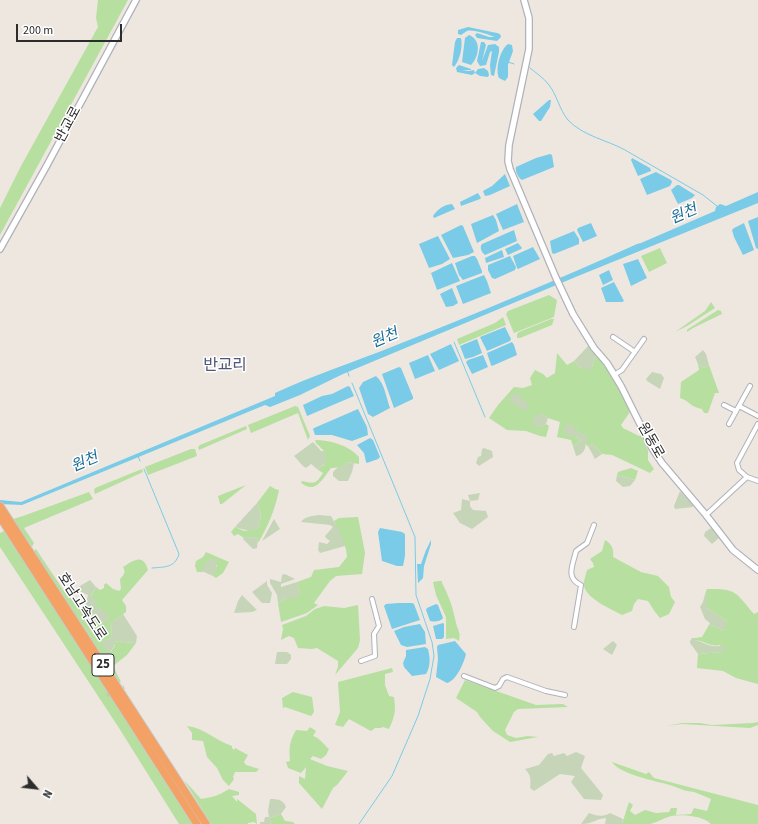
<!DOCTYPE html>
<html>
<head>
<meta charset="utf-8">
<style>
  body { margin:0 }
  #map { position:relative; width:758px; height:824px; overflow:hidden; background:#ede7e0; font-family:"Source Sans 3",sans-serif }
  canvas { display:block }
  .north { position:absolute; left:16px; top:768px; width:40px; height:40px; -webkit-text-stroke:3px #fff; paint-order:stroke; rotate:118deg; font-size:11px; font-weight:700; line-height:16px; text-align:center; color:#2c2c2c }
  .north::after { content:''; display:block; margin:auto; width:14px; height:18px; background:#2c2c2c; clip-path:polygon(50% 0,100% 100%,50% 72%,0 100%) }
  .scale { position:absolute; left:16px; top:24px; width:106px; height:18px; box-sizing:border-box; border:2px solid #2c2c2c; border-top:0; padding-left:5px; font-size:12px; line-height:14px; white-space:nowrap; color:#2c2c2c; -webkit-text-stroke:3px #fff; paint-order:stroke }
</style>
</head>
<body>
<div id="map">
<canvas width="758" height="824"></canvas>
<div class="north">N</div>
<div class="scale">200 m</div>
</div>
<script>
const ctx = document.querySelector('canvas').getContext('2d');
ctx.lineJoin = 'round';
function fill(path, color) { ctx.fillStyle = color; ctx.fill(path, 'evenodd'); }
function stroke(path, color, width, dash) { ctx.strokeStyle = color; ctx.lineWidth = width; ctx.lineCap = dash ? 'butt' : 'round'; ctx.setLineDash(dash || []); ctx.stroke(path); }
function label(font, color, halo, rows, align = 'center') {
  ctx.font = font + ' "Source Sans 3","Noto Sans KR",sans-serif'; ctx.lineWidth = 3; ctx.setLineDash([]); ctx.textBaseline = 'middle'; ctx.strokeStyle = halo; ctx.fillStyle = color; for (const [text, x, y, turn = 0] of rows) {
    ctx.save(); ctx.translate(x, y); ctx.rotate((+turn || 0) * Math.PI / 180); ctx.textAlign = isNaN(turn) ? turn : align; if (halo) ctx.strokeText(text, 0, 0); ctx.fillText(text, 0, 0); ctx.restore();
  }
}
fill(new Path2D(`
  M98,0h30l-128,235v-27l21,-42 77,-139 -2,-9z
  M660,248l7,15 -18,9 -8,-16z
  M549,295l8,5 -3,17 -40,16 -8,-19 2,-3z
  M711,302l4,6 -28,18 -12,6 30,-21z
  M718,310l3,1 1,3 -29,14 -6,4v-2l1,-1z
  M503,317l3,8 -47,20 -2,-6 38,-16z
  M551,319h3l-2,6 -32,13h-3v-4l2,-2z
  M557,353l10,12 7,-4 7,7 11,-1 4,-12c15,18 25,37 34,57l-9,13 2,3 16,8 2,-1 7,15v10l6,9 -4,4 -38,-18 -10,-1 -9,-10 -5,2 -2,-1c-5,-10 -8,-19 -20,-18l-2,4 12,5 5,5 -8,5 -2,-6 -14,-3 3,-15 -12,-4 -6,-4 -3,13 7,-3 3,2 -3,11 -6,-1 -14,-5 -19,-1 -18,-12 9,-13 16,-18 9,1 9,-3 -2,-7 5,-8 8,4 4,4 8,-5z
  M698,364l6,4 5,-3 10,28h-4l-7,20h-4l-2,-4c-12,-2 -12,-8 -22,-11l1,-16 18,-12z
  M295,406l3,1 12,29 -2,4 -10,-27 -47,20 -3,-8z
  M246,426l1,3 -48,21 -1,-3 2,-2z
  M315,440c15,0 33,5 44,17v7l-11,-2 -5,5 -12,1c-5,6 -12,20 -21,19 -3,0 -7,-3 -9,-4l1,-2c13,3 14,3 21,-8l-6,-4 7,-4v-14l-8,-8z
  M191,449h4l2,7 -49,19 -3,-8z
  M631,468l7,3 -3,9 -18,-5 1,-3z
  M142,469l1,3 -48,22 -1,-3 1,-3z
  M246,485l-24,19h-2l-2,-8z
  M270,486l5,3 4,1c-4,20 -11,36 -21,53v-4l-3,-2 -11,1 -6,-4 -4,2 -3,-4 4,-5 9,4 14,-3c4,-10 3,-16 -1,-25z
  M89,492l4,7 -69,29 10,15 -2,4 -19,-28 10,-3z
  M358,517l7,36 -3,21 -26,2 -6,5 -16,22 4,2 -11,8 -26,9 -3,-19 9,-5 13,-5 -3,-11 14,-5 3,-7 25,-3 8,-10 -1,-8 -12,-28 5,-3z
  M4,531c64,97 125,195 188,293h-13l-60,-96 -119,-181v-14z
  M605,540c7,4 9,9 8,17l28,15 17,4 11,11 2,10 4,5 -6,12 -9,4 -5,-6 -7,-11 -10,-2 -4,5 -2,7 -10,4c-11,-6 -35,-16 -38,-29 -1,-4 2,-11 3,-16l7,-3 -1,-4 -3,-4 12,-8z
  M36,549l30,45 18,16 12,-23 4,3 4,-2v-3l2,-2 7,6 6,2 2,-2 -1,-10c4,-4 6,-7 3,-12 11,-7 20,-14 25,3l-26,30 4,6v6l-15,11 1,15 -6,2 3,15 6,-10 -3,-4 24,2 -9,12 -14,11 8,16h-2l-8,-12 -77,-119z
  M206,552l23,10 -6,11 -7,5 -3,-2 4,-11 -15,5 2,2h-7l-2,-6 1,-5 7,-4z
  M438,581h4v2c7,13 11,25 14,40 2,8 5,9 3,18l-5,-3 -8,1v-22l-10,-22 -3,-13z
  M707,589c30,-1 29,4 47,25l4,-2v72l-22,-6 -13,-7 -26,-3 1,-14 24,-2 -2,-7c-10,2 -15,-4 -25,-5v-2l7,-1 7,-12 5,1 9,5 4,-10 -20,-13v-13l-2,-1z
  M358,605l2,35 -2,8 -23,27 3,-8v-6l-21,-13 -5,1 -14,-1 -4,-10 -5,-2 -8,4 2,-11 -1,-4 24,-9 9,-7 9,-3 20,2z
  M392,668l1,4 -8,2v11l4,11 5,1c2,14 1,19 -5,32l-6,-2 -2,1h-6l-4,3 -22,-12 -6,8 -8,-2 5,-13 -2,-30z
  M465,680l71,25 27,-1 5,3 -50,2 -4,3 -9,18 2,5 9,3 12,-2 10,1 -28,5 -17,-11 -13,-14 -3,-5 -21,-14z
  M293,692l19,5 2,15 -3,4 -26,-9 -2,1 -1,-10z
  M758,722v3l-8,3 -68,-4 -16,2 16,-3h18l12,2 41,-2z
  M187,726c18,2 29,15 45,20v2l2,2 1,-2 13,7 -4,7 2,3 13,4 -3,3h-21l-2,5 1,2 -5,7 -6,-6 -6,-12 -10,-11 -4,-16 -11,-1v-7z
  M310,727l6,4 -3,5c7,2 11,9 16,13l-3,6 -5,4 -8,-3 -3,3 17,7 21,5 -11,14 -4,3 -11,21 -23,-26v-7l6,3 1,-12 -5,6 -13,-5 -2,-6 4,-1c-1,-14 -1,-18 6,-31l11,1z
  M612,762l34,12 3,-2 5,6 104,27v19h-47c-8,-8 -28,-10 -40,-8 -7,2 -13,6 -21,8 -9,0 -20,0 -28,0l7,-22 4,3 -3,6 5,4 10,-5 11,3 13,-1 2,-4h6l-1,7 15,-1 3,-6 13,3 4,-12c-5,-2 -11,-5 -17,-7 -4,-1 -9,-1 -13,-3 -4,-1 -7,-3 -11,-4 -14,-4 -51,-11 -58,-23z
  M184,780l17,19c12,-2 17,-3 28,-10l10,3v3l-7,1 5,6v-3l19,15 1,10 -3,-2 -6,1v1h-37z
  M281,814l4,7 8,1 2,2h-23l-3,-6z`), '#b6dfa0');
fill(new Path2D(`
  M589,345l7,10 -4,12 -3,3 -8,-2 -7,-7z
  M703,350l3,4 3,11 -5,3 -6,-4 -3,-7z
  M652,372l9,2 3,4 -4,11 -13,-8 -1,-2z
  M518,393l11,13 -2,4h-4l-15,-10 5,-6z
  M542,414l6,4 -2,6 -7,3 -7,-2 1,-5 2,-5z
  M570,423l10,10h3l6,7 -4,2c2,7 -3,13 -9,14l-3,-10 8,-5 -5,-5c-6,1 -10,1 -12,-5l2,-7z
  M313,442l8,9h3c6,9 2,13 -7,18l-6,-5 -5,4 -3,-2 -9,-10z
  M593,444l9,10 -7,5 -7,-13z
  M484,448l8,3 1,6 -14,9 -3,-3 2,-6 3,-1 1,-7z
  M348,462l6,1 -2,9 -4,9h-9l-6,-5v-4l5,-5h5z
  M617,475l18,5 -5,6 -7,1 -7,-6z
  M680,491l13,14v2l-18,2 -1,-3z
  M480,493l-2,7 -8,1v5l3,4 13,1 2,6 -16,12 -12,-6 -7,-10 8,-3 1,-11 8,2 -2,-6z
  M257,503c4,9 5,15 1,25 -8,4 -14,2 -23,-1z
  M319,515l12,1 10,18 4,12 -25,7 -2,-3 1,-8 8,2 3,-3 -4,-3 -1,-2 8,-9 -3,-2 -29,-3c4,-6 12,-6 18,-7z
  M274,519l6,10 -18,12z
  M711,528l8,10 -7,6 -8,-8 1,-4z
  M255,537l3,2 -1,9 -4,1 -10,-10 1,-1z
  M210,559h6v11l-3,6 -9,-4 -2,-2 2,-5z
  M285,574l10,5 -14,5v3l16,-5 3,11 -5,6 -8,-1 -9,5 -1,-8 -7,-12v-4l11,3 1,-7z
  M90,580l6,7 -5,9 5,4v6l-7,4h-5l4,-15 -13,-6z
  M267,581v4l5,8 -2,10h-8l-10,-11z
  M705,594l2,1v13l20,13 -1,7 -3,3 -9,-5 -5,-1 1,-2 -5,-4 -5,-12 3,-5z
  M242,595l15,15 -5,2 -18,1 4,-12z
  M98,606l11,9 -1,6 -5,2 -6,-1 -5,-8 1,-4z
  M123,614l14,22 -1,7 -23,-2 2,3 -6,11 -7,-13 4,-2 6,-2 -1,-15z
  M692,638h3v2c6,1 11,5 17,6 5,1 8,-1 13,1v3l-3,2 -24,2 -8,-11v-2z
  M613,641l4,4 -5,10 -9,-6z
  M277,652h10l4,3v4l-4,5h-12z
  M576,752l9,4 -4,12 22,27 -2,5 -17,-1 -13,-17 4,-6 -15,-2 -26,17 -4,-3c1,-8 1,-13 -5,-19l14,-4 9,-11 4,-1 2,3 10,-3 3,3z
  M270,799c7,0 13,0 16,8l-5,7 -12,4 3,6h-12v-2h4l1,-5h4l-1,-6z
  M589,813c7,3 15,4 21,0l13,6 -1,5h-17l1,-6c-11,1 -13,6 -25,6z`), '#c6d5b8');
fill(new Path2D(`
  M468,27l29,6 3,1 1,3 -4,4 -20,-3 -2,-3 2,-2 12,4h6c-6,-2 -22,-8 -28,-6 -2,1 -4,3 -6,4l-3,-1v-4z
  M469,35c13,5 10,22 2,30l-9,-3 3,-24z
  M457,38h4c2,8 -1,22 -7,29l-2,-2 3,-23z
  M481,42h3l2,3 -4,16 6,-16 7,-1 4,3v5l-5,24 -3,-1 -1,-10 2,-14 -2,1 -4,13 -6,1 -3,-5z
  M508,44l4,1 1,6 -5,14v12l-3,4 -6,-3c-4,-9 1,-28 9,-34z
  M459,65l12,4v1h-9l7,1 5,-1 1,3 3,-4 6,-1 4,3 1,4 -1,2 -8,-1 -5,-3 -3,2 -15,-3 -1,-4z
  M549,100h2l-1,7 -9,14h-2l-6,-7z
  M550,154l2,1 2,12 -32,13c-4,-2 -7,-10 -6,-13l20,-9z
  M632,158l18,10 1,3 -13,5 -7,-16z
  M656,172l15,8 1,2 -2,4 -23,9 -7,-16z
  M505,174l5,12 -20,9 -5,1 -2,-5 9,-5z
  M677,185h2l16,10 -3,3 -14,6 -7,-14z
  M758,192v11l-180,73 -235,98 -43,21 -30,12 -5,-2 -243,100 -22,-1v-4l21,2 254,-106v-3c39,-18 79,-31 119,-47 81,-32 163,-66 243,-102l4,-1 74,-32 1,-4 4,-3 6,2z
  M478,193l3,5 -1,1 -19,7 -1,-4z
  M452,204l3,5 -21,9 -1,-2c5,-7 10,-11 19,-12z
  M517,204l7,18 -21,8 -7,-16z
  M493,215l3,5 3,11 -22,12 -6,-19z
  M758,217v32l-2,-1 -8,-27z
  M591,223l6,13 -14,6 -6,-12 1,-2z
  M744,223l10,27 -11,5 -9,-18 -2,-7 2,-2z
  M461,225l2,1 11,26 -6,3 -15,3 -12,-23z
  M514,230l3,11 -32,14c-3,-2 -6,-8 -3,-11z
  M574,231l5,8v5l-25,10 -2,-1 -2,-12z
  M438,236l12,23 -8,5 -13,4 -10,-24z
  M518,243l4,5 -1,1 -13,6 -3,-6z
  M533,247l7,12 -22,10 -1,-1 -4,-12z
  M502,250l2,7 -18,6 -1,-5z
  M472,256h3l2,3 5,12v2l-19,7 -4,-5 -4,-12z
  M510,256l6,11 -1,3 -20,9 -3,-1 -4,-8v-5z
  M638,259l9,19 -16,8 -8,-22z
  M452,263l8,18 -23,9 -6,-17z
  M609,270l4,10 -10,5 -4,-10z
  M484,275l3,6 4,12 -28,11 -7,-18z
  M614,282l10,19 -2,1h-16l-5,-14z
  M452,288l6,15 -5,3 -7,1 -6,-13z
  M505,327l6,12 -1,2 -23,10 -7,-14z
  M477,339l5,14 -9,4 -8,2 -5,-13z
  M512,342l2,3 3,10 -25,11 -1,-1 -4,-12z
  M451,344l8,17 -20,9 -9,-16z
  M428,355l7,16 -20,8 -6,-16z
  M483,355l5,12 -16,7 -6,-12 2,-2z
  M399,367l2,1 12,29v2l-19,9 -12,-34z
  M376,376c9,8 10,21 14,32l-17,9 -5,-3 -9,-26 4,-6z
  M348,386l2,1 4,9 -47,20 -4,-11 19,-9 10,-2z
  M358,409l9,18 1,8 -16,6 -20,-6h-17l-2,-6 1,-1z
  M370,438l3,2 7,17 -2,2 -11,4 -1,-1 -2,-9 -7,-8z
  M380,528l22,4 3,2v22l-2,10h-6l-15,-5 -4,-29z
  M431,540v4l-7,22 -1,12 -5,5 -1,-19h4l5,-14z
  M399,603h13l2,1 6,16 -28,9 -8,-23 2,-2z
  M436,604l2,1 5,13c-3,4 -9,4 -13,3l-4,-11 1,-2z
  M443,623l1,1v13l-2,2h-6l-3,-13z
  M420,624l5,8 1,12 -19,3 -6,-2 -7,-14 10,-4z
  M455,641l11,13c-2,9 -10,27 -19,29l-11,-6 2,-18 -1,-12 1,-2z
  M425,647l3,2c2,8 3,17 -2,25l-14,2 -8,-9 -1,-4 3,-7v-6z`), '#7acbe7');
stroke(new Path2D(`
  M508,62l6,2
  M530,68c6,5 14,10 19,17 8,10 10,24 19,35 15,16 39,20 57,30l78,45 14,11
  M454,342l31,75
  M347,370l2,6
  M352,383l63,154 1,58 16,47 2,14 -4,23 -12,37 -26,60 -33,48
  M138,456l2,5
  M144,469l35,85c-4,14 -15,13 -27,14`), '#7acbe7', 1);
stroke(new Path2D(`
  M107,695l17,-8`), '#c6c2bc', 4, [4, 2]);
const street = new Path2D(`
  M613,337l22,15
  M614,375l8,-5 22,-31
  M724,405l12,6
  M739,406l19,10
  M729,424l21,-38
  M747,477l-8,-7 -2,-7 21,-39
  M706,515l41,-38 11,4
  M574,627l7,-42c-16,-7 -8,-20 -5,-34l11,-8 7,-18
  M361,661l14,-5 -1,-22 5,-8 -7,-27
  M464,676l31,12 4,-2 4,-7 4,-2 39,14 19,4`);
const secondary = new Path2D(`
  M524,0l5,18v31l-20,96 -1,16 2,8 46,109 17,36 21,34 13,15 14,23 31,62 10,15 44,52 27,35 25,20
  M0,249l46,-82 90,-167`);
const highway = new Path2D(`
  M0,506l206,318
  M0,517l197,307`);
stroke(street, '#b0b2bb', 6);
stroke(secondary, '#b0b2bb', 8);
stroke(highway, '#c8c8c8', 9);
stroke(street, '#fff', 4);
stroke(secondary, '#fff', 5.5);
stroke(highway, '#f3a164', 7);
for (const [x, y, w] of [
  [103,665,22]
]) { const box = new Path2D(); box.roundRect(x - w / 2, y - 11, w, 22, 3); ctx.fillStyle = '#fff'; ctx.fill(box); stroke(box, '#2c2c2c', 1); }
label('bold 13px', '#2c2c2c', null, [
  ["25",103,665]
]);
label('14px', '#2c2c2c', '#fff', [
  ["반교로",69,125,-62],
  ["원동로",650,441,60],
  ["호남고속도로",81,607,57]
]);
label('italic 15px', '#176b95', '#fff', [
  ["원천",684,215,-23],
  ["원천",385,339,-23],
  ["원천",85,463,-23]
]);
label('16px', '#4f577a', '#fff', [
  ["반교리",225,366]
]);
</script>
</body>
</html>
